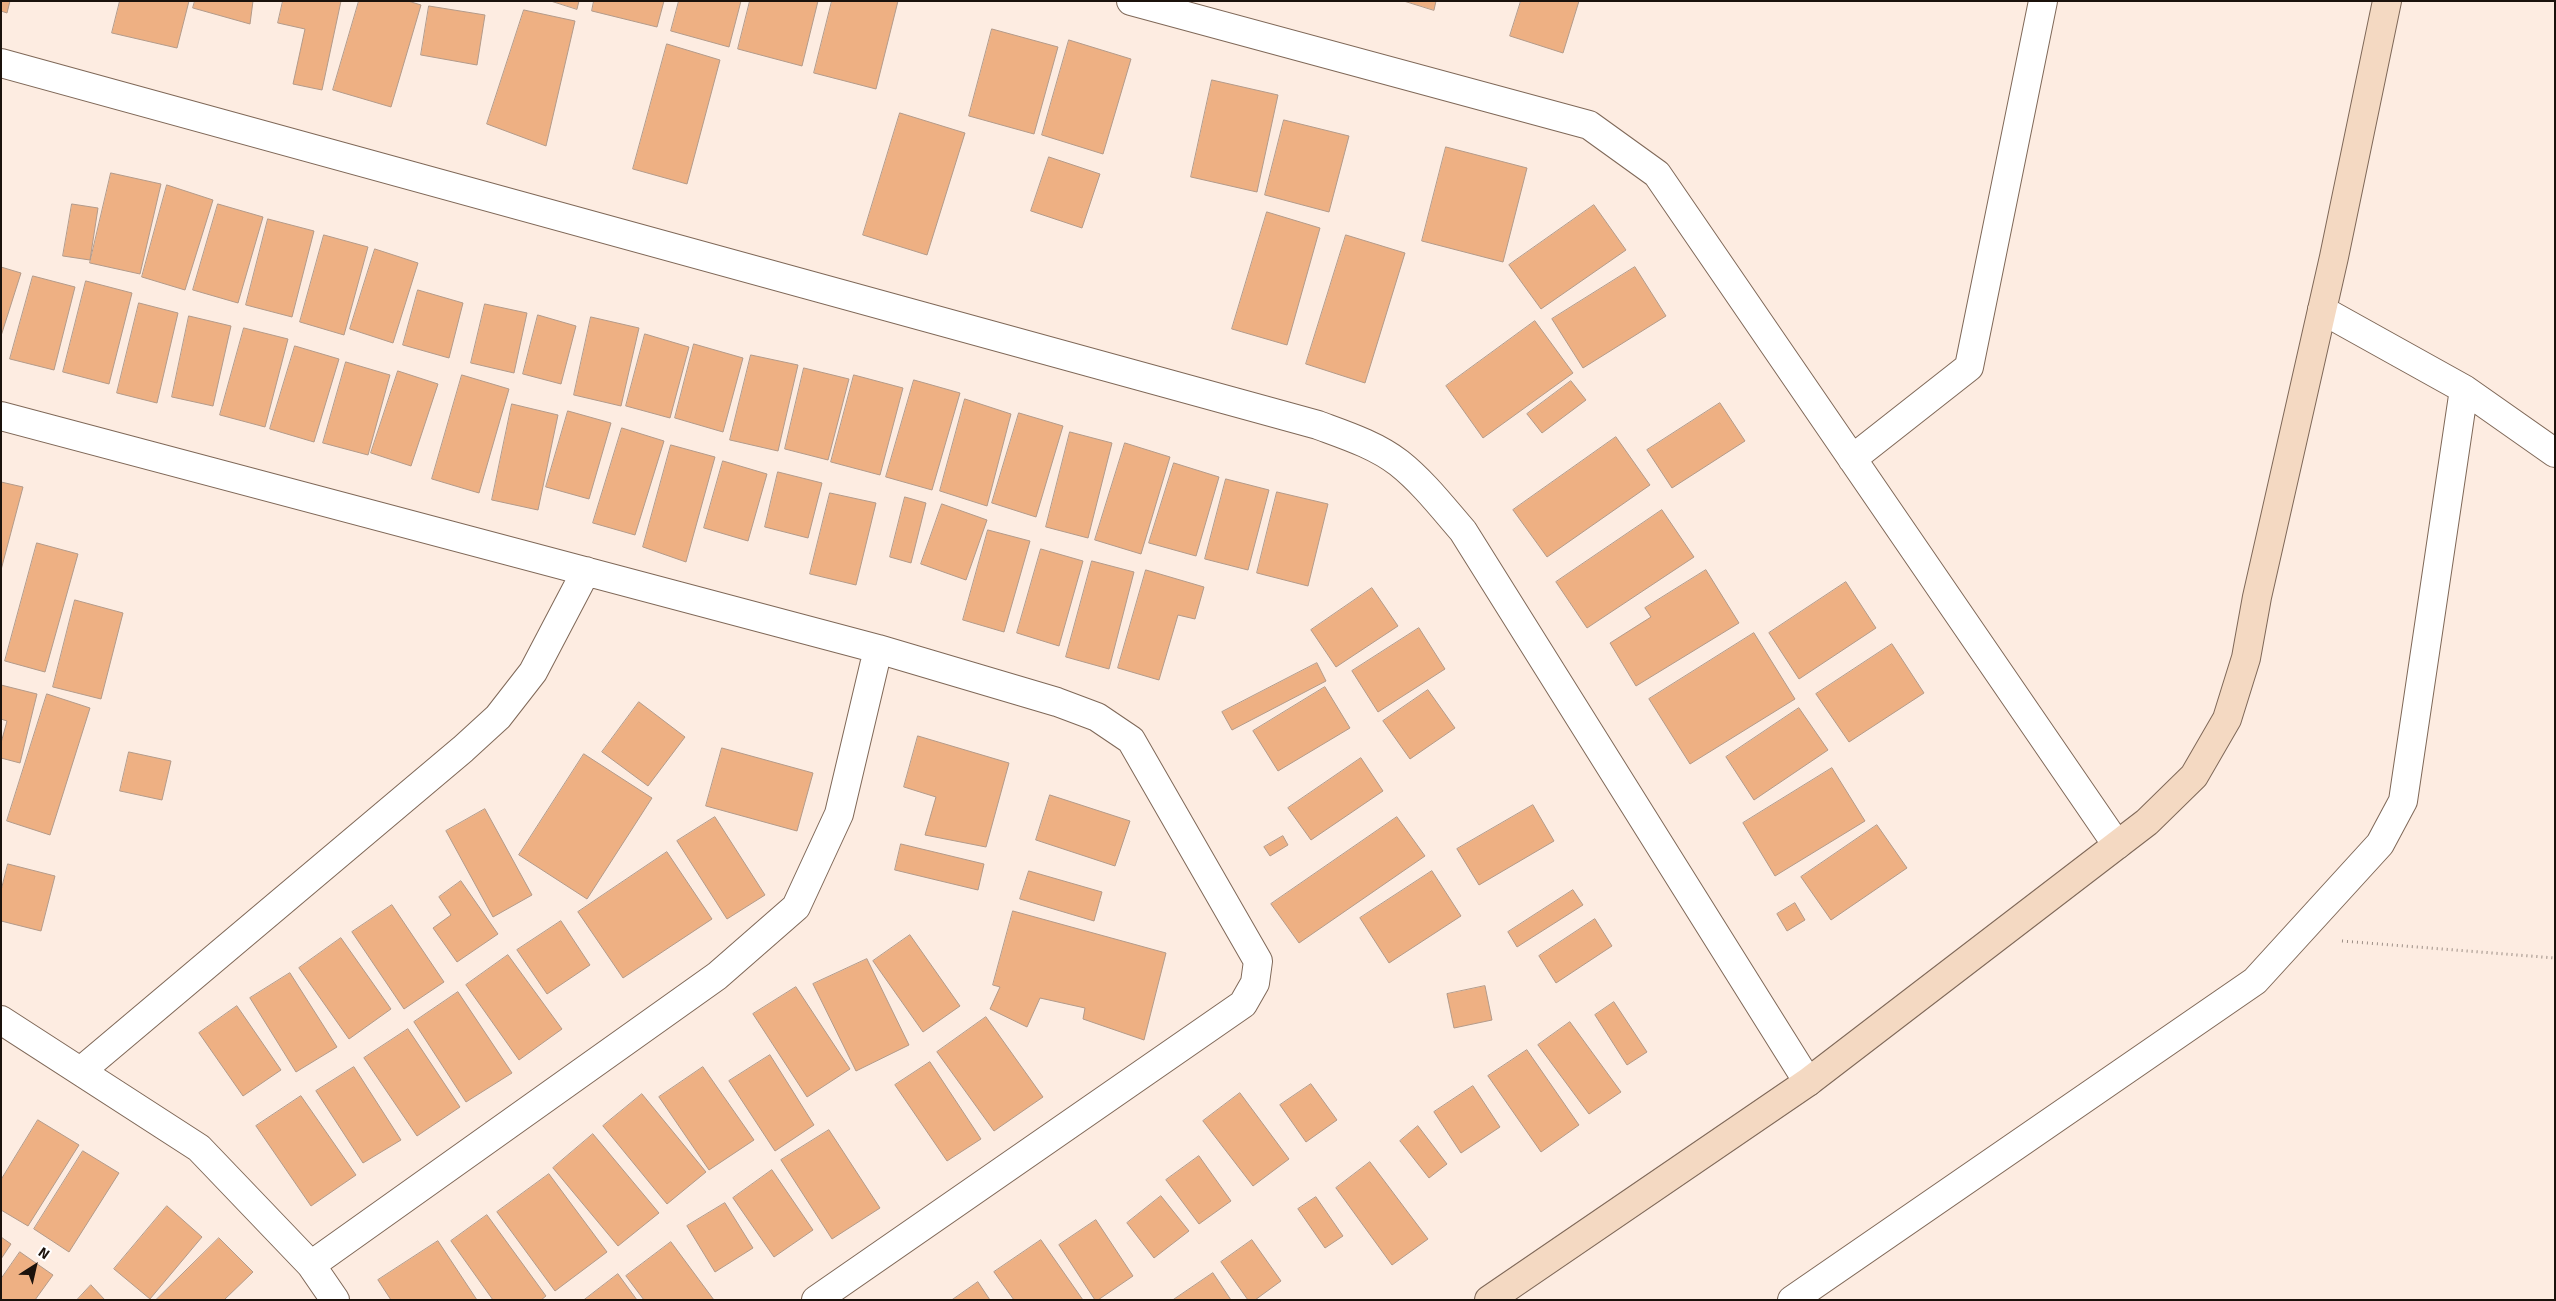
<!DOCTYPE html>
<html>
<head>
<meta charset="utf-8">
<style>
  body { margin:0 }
  #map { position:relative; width:2556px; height:1301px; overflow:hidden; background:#fdece1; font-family:Signika,sans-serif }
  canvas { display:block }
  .frame { position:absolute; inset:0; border:2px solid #1b120c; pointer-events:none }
  .north { position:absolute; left:10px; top:1241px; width:50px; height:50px; -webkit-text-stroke:4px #fff; paint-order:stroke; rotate:35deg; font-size:14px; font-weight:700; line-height:20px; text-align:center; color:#1b120c }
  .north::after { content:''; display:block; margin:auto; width:18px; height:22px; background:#1b120c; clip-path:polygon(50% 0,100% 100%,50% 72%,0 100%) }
</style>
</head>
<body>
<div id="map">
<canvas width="2556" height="1301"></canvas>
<div class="frame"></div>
<div class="north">N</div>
</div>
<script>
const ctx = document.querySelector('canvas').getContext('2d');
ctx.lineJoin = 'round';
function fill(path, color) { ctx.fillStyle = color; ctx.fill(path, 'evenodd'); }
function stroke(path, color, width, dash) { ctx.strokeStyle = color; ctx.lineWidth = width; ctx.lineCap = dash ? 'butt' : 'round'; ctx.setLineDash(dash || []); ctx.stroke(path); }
const building = new Path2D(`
  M1,1h9l-3,12 -6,-2z
  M120,1h69l-12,47 -65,-15z
  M195,1h58l-3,23 -57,-16z
  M283,1h58l-19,89 -29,-6 12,-55 -27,-6z
  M359,1h49l13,4 -30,102 -58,-17z
  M551,1h28l-2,8z
  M594,1h70l-7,26 -65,-16z
  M679,1h62l-12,46 -58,-16z
  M750,1h68l-16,65 -64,-17z
  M832,1h66l-22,88 -62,-16z
  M1404,1h32l-2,9z
  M1521,1h58l-16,52 -53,-17z
  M429,6l56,9 -8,50 -56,-10z
  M524,10l51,11 -29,125 -59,-22z
  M992,29l66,18 -24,87 -65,-18z
  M1069,40l62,19 -28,95 -61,-19z
  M667,44l53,16 -33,124 -54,-15z
  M1212,80l66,15 -21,97 -66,-15z
  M900,113l65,20 -38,122 -64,-20z
  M1284,120l65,16 -20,76 -64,-17z
  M1446,147l81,21 -24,94 -81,-21z
  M1049,157l51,17 -18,54 -51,-17z
  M111,173l50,11 -21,90 -50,-11z
  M167,185l46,15 -28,90 -43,-13z
  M72,204l26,4 -8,52 -27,-4z
  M218,204l45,13 -25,86 -45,-13z
  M1594,205l32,45 -85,59 -32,-44z
  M1267,212l53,16 -33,117 -55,-16z
  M268,219l46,12 -22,86 -46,-12z
  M324,235l44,12 -24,88 -44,-13z
  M1346,235l59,18 -40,130 -59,-19z
  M375,249l43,14 -25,80 -43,-14z
  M1,267l20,6 -20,63z
  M1635,267l31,49 -83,52 -31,-49z
  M33,276l42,11 -21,83 -44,-11z
  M86,281l46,12 -23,91 -46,-12z
  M418,290l45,13 -14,55 -46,-13z
  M139,303l39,10 -21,90 -40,-10z
  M485,304l42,9 -13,60 -43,-10z
  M538,315l38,11 -15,58 -38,-10z
  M189,316l42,10 -18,80 -41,-9z
  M591,317l48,11 -18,78 -47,-11z
  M1535,321l38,52 -90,65 -37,-52z
  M244,328l44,11 -23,88 -45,-12z
  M645,334l44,13 -19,71 -44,-12z
  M694,344l49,14 -20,74 -48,-14z
  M295,346l44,13 -25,83 -44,-13z
  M751,355l47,10 -20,86 -48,-11z
  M346,362l44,13 -22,80 -45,-12z
  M804,368l45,11 -21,81 -43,-11z
  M398,371l40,13 -27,82 -40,-13z
  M462,375l47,14 -30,104 -47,-14z
  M854,375l49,13 -23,87 -49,-13z
  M914,380l46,13 -28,97 -46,-13z
  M1571,381l15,19 -44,33 -15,-19z
  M965,399l46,15 -24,92 -47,-15z
  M1720,403l25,38 -73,47 -25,-38z
  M512,404l46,11 -20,95 -46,-10z
  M568,411l43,12 -22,76 -43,-12z
  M1019,413l44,13 -27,91 -44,-14z
  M622,428l42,13 -29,94 -42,-12z
  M1070,432l42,11 -24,95 -42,-11z
  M1616,437l34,48 -103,72 -34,-47z
  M1125,443l45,14 -29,97 -46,-14z
  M671,445l44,12 -29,105 -43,-15z
  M723,461l44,13 -19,67 -44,-13z
  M1174,463l45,14 -23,79 -47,-13z
  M778,472l44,11 -14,55 -43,-11z
  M1226,479l43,11 -21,80 -43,-11z
  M1,482l22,5 -22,83z
  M1277,492l51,12 -20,82 -51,-13z
  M830,493l46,10 -20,82 -46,-11z
  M905,497l21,6 -15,60 -21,-6z
  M942,504l45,16 -21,60 -45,-16z
  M1662,510l32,47 -107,71 -31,-46z
  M988,530l42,11 -26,91 -41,-12z
  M37,543l41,11 -33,118 -40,-11z
  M1041,549l42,12 -24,85 -42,-13z
  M1092,561l42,11 -25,97 -43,-12z
  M1146,570l58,17 -9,32 -17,-4 -19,65 -41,-12z
  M1706,570l33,53 -103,63 -26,-43 41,-26 -6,-9z
  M1846,582l30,46 -77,51 -30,-46z
  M1372,588l26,38 -62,41 -25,-37z
  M75,600l48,13 -22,86 -48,-12z
  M1419,628l26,41 -67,43 -26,-41z
  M1754,633l41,66 -105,65 -41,-65z
  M1892,644l32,49 -75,49 -33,-48z
  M1317,663l9,18 -94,49 -10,-18z
  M1,685l36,9 -17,69 -19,-5v-15l6,-22 -6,-2z
  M1325,687l25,41 -72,43 -25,-40z
  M1428,690l27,38 -45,31 -27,-38z
  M47,694l43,14 -40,127 -43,-14z
  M639,702l46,35 -37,49 -46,-34z
  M1799,708l29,42 -74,50 -28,-43z
  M918,736l91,27 -23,84 -61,-12 11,-38 -32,-10z
  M722,748l91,25 -16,58 -91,-25z
  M129,752l42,9 -9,39 -42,-9z
  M584,754l68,44 -65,101 -68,-44z
  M1361,758l22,33 -72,49 -23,-32z
  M1832,768l33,53 -90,55 -32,-53z
  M1050,795l80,26 -15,45 -79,-26z
  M1533,805l21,36 -75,44 -22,-36z
  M485,809l47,86 -39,22 -47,-86z
  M715,817l50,78 -38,24 -50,-78z
  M1397,817l28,39 -126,87 -28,-39z
  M1877,825l30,43 -76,52 -30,-43z
  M1283,836l5,9 -18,11 -6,-9z
  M901,844l83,20 -6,26 -83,-20z
  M667,852l45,67 -89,59 -45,-66z
  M8,864l47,12 -14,55 -40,-10v-30z
  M1029,871l73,21 -8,29 -74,-22z
  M1432,871l29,45 -72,47 -29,-45z
  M461,881l37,53 -41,28 -24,-34 18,-13 -12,-18z
  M1573,890l10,15 -66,42 -9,-15z
  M1795,903l10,17 -18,11 -10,-17z
  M392,905l52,77 -40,27 -52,-77z
  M1013,911l153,42 -22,87 -61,-21 2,-11 -45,-10 -13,29 -37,-18 10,-22 -7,-2z
  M1595,919l17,27 -56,37 -17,-27z
  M561,921l29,44 -43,29 -30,-44z
  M910,935l50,71 -37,26 -50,-71z
  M341,938l50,71 -42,30 -50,-71z
  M508,955l54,74 -43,31 -53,-75z
  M867,959l42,86 -53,26 -43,-87z
  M290,973l47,74 -41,25 -46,-74z
  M1485,986l7,34 -38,8 -7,-34z
  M796,987l54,82 -43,28 -54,-83z
  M458,992l54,81 -46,29 -52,-80z
  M1614,1002l33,50 -20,13 -32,-50z
  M237,1006l44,64 -38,26 -44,-63z
  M986,1017l57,80 -49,34 -57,-79z
  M1570,1022l51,70 -32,22 -51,-69z
  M408,1029l52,78 -43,29 -53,-78z
  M1527,1050l52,75 -38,27 -53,-76z
  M770,1055l44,70 -39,26 -46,-70z
  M930,1062l51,77 -34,22 -52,-76z
  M354,1067l47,73 -38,23 -47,-72z
  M703,1067l51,73 -45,30 -50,-73z
  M1311,1084l26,36 -31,22 -26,-37z
  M1473,1086l27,41 -39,26 -27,-41z
  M1240,1093l49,66 -36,27 -50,-65z
  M642,1094l64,78 -39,32 -64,-78z
  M301,1096l55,79 -45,31 -55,-80z
  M38,1120l41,25 -51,81 -27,-16v-30z
  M1418,1126l29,38 -18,14 -29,-37z
  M829,1130l51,78 -48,31 -51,-79z
  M593,1134l66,79 -41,33 -65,-78z
  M83,1151l36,22 -50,79 -35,-23z
  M1199,1156l32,45 -32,23 -33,-44z
  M1370,1162l58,77 -36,26 -56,-77z
  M772,1170l41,60 -39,27 -41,-59z
  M549,1174l58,78 -52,39 -58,-79z
  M1161,1196l28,35 -35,27 -27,-35z
  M1316,1197l27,39 -18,12 -27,-39z
  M725,1203l28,45 -38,24 -28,-46z
  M167,1206l35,31 -52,62 -36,-30z
  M487,1215l59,81 -5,4h-48l-42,-59z
  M1096,1220l37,56 -35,24h-3l-36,-55z
  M1,1237l10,7 -10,15z
  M219,1238l34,34 -29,28h-68z
  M1041,1240l42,60h-69l-20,-28z
  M1252,1240l29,41 -26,19h-7l-27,-38z
  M438,1241l39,59h-86l-13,-20z
  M671,1242l43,58h-70l-18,-24z
  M20,1252l33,23 -18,25h-34v-21z
  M1213,1273l18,27h-58z
  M618,1274l19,26h-53z
  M978,1282l12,18h-38z
  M91,1285l14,15h-28z`);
fill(building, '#eeb083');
stroke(building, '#b39a89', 1);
const street = new Path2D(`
  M1131,1l458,124 68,49 460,671
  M1,63l1317,362c27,10 58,20 81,38 24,19 44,45 64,68l345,551
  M2322,310l142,79 91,64
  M1,416l877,233 179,53 40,15 34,23 127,221 -3,22 -12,21 -427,296
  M1852,459l117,-92 74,-366
  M1,1020l198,128 112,117 24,35
  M82,1070l381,-321 35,-32 35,-45 53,-101
  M311,1265l406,-289 79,-69 43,-93 39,-165
  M1792,1300l463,-319 125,-137 23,-43 61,-412`);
const secondary = new Path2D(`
  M1489,1300l319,-218 339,-260 47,-46 33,-57 19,-61 11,-61 77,-340 53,-256`);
stroke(street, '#7f6858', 30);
stroke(secondary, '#7f6858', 30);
stroke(new Path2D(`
  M2342,941l213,17`), '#9c8e85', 3, [1, 4]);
stroke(street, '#fff', 28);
stroke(secondary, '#f4d9c2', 28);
</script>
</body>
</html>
